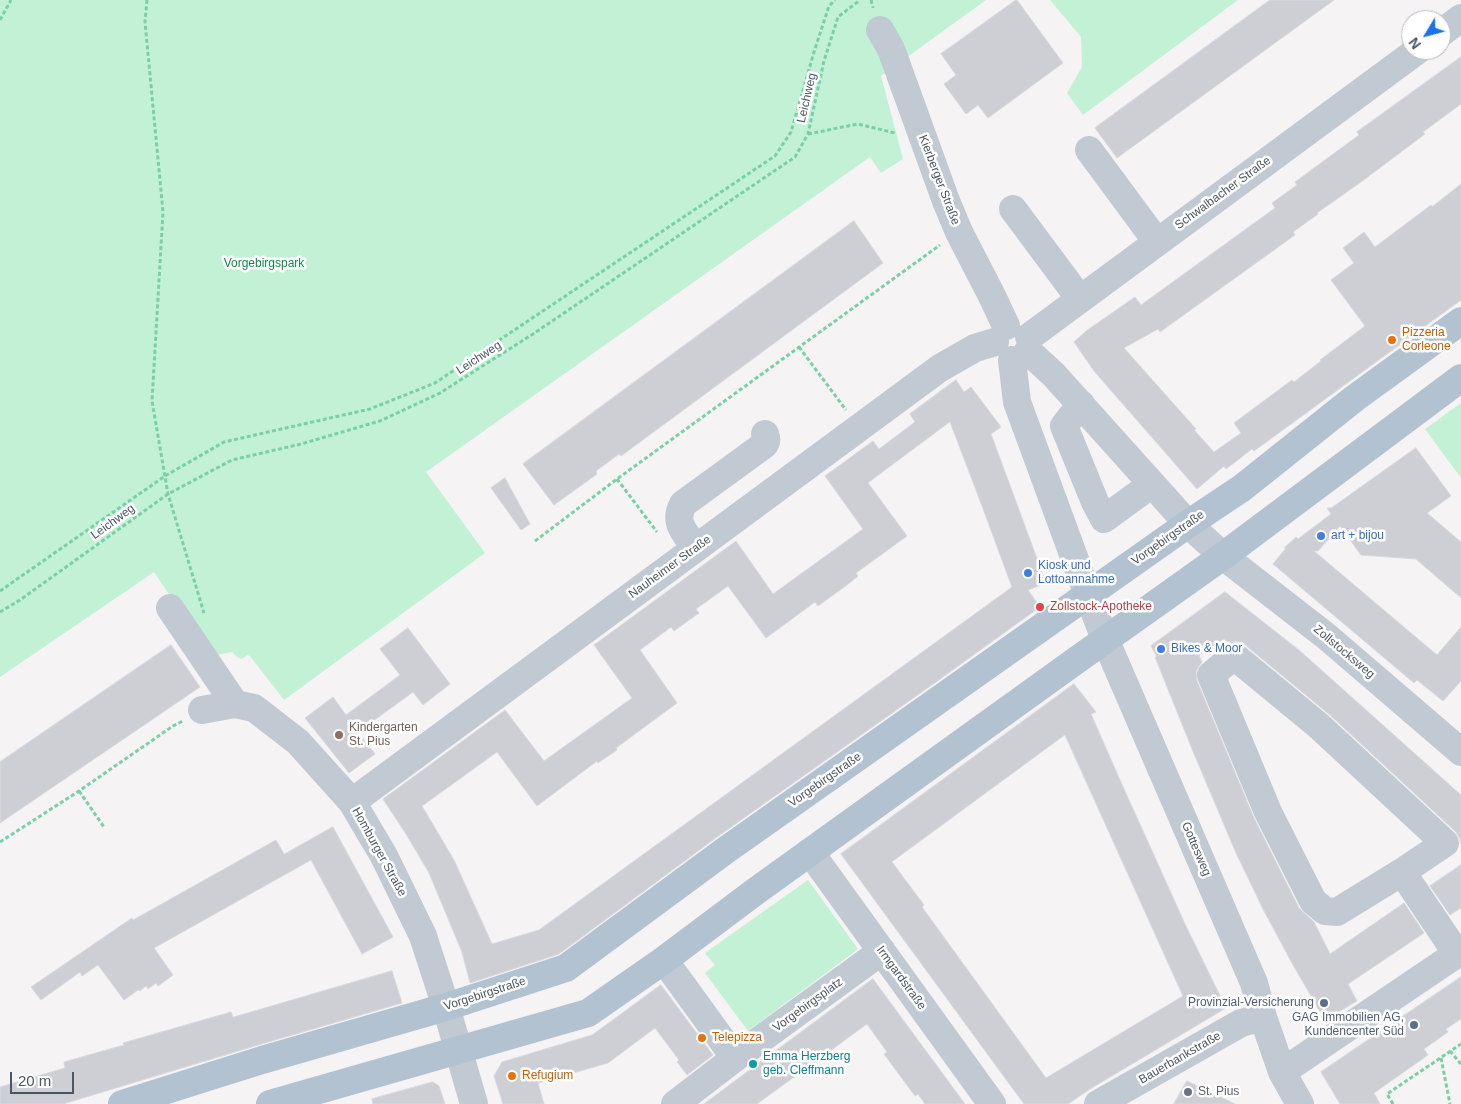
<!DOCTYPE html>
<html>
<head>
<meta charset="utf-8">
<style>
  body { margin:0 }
  #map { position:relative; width:1461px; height:1104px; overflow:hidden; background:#f5f3f3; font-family:Helvetica,sans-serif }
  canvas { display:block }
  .north { position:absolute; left:1401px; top:10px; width:50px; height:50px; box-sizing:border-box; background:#fff; border:1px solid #b7bbc0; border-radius:50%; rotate:233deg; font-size:14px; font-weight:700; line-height:20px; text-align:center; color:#4a5661 }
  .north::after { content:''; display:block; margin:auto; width:18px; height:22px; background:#1a73e8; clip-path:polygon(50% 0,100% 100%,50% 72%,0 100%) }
  .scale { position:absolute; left:10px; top:1072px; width:64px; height:22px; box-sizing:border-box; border:2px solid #4a5661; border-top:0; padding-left:6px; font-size:15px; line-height:18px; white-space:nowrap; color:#4a5661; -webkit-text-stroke:4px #fff; paint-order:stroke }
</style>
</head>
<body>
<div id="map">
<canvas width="1461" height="1104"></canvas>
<div class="north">N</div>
<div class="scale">20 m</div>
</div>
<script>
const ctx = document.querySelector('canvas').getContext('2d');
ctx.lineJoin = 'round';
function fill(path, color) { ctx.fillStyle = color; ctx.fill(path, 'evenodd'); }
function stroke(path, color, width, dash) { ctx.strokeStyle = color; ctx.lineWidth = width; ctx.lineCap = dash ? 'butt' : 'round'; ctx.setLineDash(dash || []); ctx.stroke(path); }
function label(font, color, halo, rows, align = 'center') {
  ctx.font = font + ' Helvetica,sans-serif'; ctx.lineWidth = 5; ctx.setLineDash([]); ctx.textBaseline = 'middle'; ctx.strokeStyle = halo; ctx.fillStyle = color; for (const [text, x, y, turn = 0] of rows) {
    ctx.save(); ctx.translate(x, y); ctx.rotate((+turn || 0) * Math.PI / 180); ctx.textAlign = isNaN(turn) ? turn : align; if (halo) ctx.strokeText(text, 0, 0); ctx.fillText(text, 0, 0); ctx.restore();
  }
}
fill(new Path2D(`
  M0,0h986l-105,76 22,83 -22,14 -11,-16 -444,315 59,81 -201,147 -34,-44 -3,-1 -5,4 -5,-2 -5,-5 -21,4 -57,-84 -154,105z
  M1050,0h188l-155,115 -16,-22 15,-26 -1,-30z
  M1461,403v75l-36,-49z
  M808,880l50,69 -110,82 -43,-58 10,-8 -10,-12z`), '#c3f1d5');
const building = new Path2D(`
  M1016,0h1l46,63 -75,55 -10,-13 -12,9 -22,-30 12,-9 -15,-21z
  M1270,0h64l-217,158 -22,-30z
  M1461,57v47l-38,28 2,2 -64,48 -44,31 1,1 -25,18 2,3 -135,97 -2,-3 -34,19 72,81 -2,1 20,22 27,-19 -7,-10 58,-43 2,2 27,-21 -1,-1 45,-34 -34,-46 23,-17 -11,-15 21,-16 11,15 56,-42 1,2 29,-23v116l-207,151 -2,-2 -26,20 -2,-3 -27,23 -103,-118 -20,-29 12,-11 49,-34 6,8 134,-97 -3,-5 25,-18 -2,-3 64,-47 -2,-3z
  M854,221l29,42 -262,193 -2,-2 -23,17 1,3 -43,31 -31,-41z
  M956,380l8,12 7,-5 30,40 -10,7 55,149 -18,7 12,17 -104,75 -219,155 -158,117 -89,29 -8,-31 -33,-79 -23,-39 -23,-35 122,-89 39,51 88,-63 -38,-53 142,-104 37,53 90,-65 -38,-53 48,-35 6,8 36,-27 -5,-8zM950,422l29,76 33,89 -473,343 -47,14 -38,-84 -32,-54 75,-54 40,54 60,-45 1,2 19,-13 -1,-2 61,-45 -37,-53 31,-23 3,4 25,-18 -3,-4 32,-23 38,52 49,-36 3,4 29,-21 11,-9 -2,-3 51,-37 -39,-53z
  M1416,448l35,48 -24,17 34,29v56l-45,-39 -55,-4 -21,-29 -22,25h-4l123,104 24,-28v54l-18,20 -26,-21 -3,3 -141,-119 13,-16h-2l12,-11 2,2 33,-25 -4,-6h4z
  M505,478l25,46 -9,6 -30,-42z
  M1225,592l74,58 162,145v49l-1,-5 -4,-7 -126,-117 -86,-71 -7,-3 -9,1 -4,-3 -25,16 3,7 -6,9 1,10 57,137 45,90 15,14 16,32 74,-51 20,30 -76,51 9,17 -32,19 -32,-55 -30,-56 -27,-56 -44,-104 -37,-92h2l-6,-11z
  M408,628l42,56 -27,21 -10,-13 -55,40 17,22 -26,19 -44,-55 28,-21 13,18 54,-40 -20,-26z
  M171,645l29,42 -200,136v-61z
  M1074,684l22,28 -5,2 29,66 65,144 41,84 -136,81 -22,15h-44l-183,-250zM1065,735l118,261 -137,82 -124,-171 2,-2 -32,-43z
  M333,827l60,110 -31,17 -51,-94 -157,88 19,27 -15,11 -2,-3 -8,6 -2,-3 -6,5 -2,-1 -14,10 -26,-35 -16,11 -2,-4 -39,28 -10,-13 101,-69 1,2 143,-80 8,14z
  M1461,865v43l-11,7 -20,-29z
  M392,971l10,32 -144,42 -195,59h-63v-17l65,-19 -1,-6 60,-17 -1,-2 108,-31 2,5z
  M1461,977v42l-15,10 2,3 -24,17 4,6 -54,38 6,11h-40l-19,-32z
  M873,979l92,125h-40l-7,-10 -3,2 -31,-42 3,-2 -20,-28 -110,80h-53z
  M661,985l52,70 -26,20 -10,-13 2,-2 -24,-32 -47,35 -70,20 6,21h-41l-9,-28 8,-14 90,-27z
  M1187,1081l48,23h-61z
  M433,1082l6,4 6,18h-72l-1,-5z`);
fill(building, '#cdcfd5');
stroke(building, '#d7d9de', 1);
stroke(new Path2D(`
  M147,0l-2,22 18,190 -11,189 16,93 36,119
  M871,0l2,8
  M0,20l11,-20
  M808,134l50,-10 37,9
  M799,347l47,63
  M617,479l40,53
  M535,541l82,-62 323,-234
  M0,591l165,-115 59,-34 146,-33 65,-26 340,-227 16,-24 23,-80 15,-46 6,-6
  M0,612l20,-12 148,-106 64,-34 69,-16 79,-23 60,-28 93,-59 262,-177 13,-23 16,-73 14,-44 22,-17
  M79,791l25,36
  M0,842l79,-51 94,-65 10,-5
  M1450,1051l11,13
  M1441,1058l9,46
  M1393,1104l-6,-10 74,-50`), '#7ad0a6', 3, [4, 2.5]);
stroke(new Path2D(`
  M880,30l11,19 55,152 13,31 34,66 13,28
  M1441,33l20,-15
  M1089,150l68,92
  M1013,209l67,90
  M1029,337l389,-287
  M1028,351l26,24 134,149 35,32 103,80 135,116
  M1012,360l5,42 71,193 17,44 149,344 9,34 19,55 18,32
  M1081,404l-17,22 31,76 9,17 48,-35
  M696,548c-11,-15 -23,-25 -13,-44l81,-59c3,-4 3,-6 1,-11
  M170,608l65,96
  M202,710l33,-6 19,4 44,34 54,60 32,54 39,80 23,71 28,97
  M352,802l588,-434 35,-20 20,-6
  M810,852l182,252
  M1402,872l43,-29 -126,-117 -85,-70 -23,19 57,137 45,89 12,10 12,1 65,-40 55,82
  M664,960l71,98 147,-107
  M1282,1072l179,-121
  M675,1104l60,-46
  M1098,1104l143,-81 22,-6`), '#c1cad2', 28);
stroke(new Path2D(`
  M122,1104l140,-44 184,-53 120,-39 160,-118 462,-326 54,-36 113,-90 106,-77
  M270,1104l318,-91 76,-53 92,-69 318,-229 149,-106 238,-178`), '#b3c2d1', 28);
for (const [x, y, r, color] of [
  [1392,340,5,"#e8710a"],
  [1321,536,5,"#3f7fe0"],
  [1028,573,5,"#3f7fe0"],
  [1040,607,5,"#e0444e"],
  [1161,649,5,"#3f7fe0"],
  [339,735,5,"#8d6e63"],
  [1324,1003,5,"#5c6f8a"],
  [1414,1025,5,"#5c6f8a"],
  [702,1038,5,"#e8710a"],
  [753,1064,5,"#0f9aa8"],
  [512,1076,5,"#e8710a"],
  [1188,1092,5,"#6b7280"]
]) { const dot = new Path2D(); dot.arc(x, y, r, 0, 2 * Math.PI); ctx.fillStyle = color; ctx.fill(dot); stroke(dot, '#fff', 2); }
label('12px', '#4a5661', '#fff', [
  ["Leichweg",807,98,-77],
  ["Kierberger Straße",939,180,69],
  ["Schwalbacher Straße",1223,193,-36],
  ["Leichweg",479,358,-33],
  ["Leichweg",113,522,-36],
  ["Vorgebirgstraße",1168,538,-35],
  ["Nauheimer Straße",670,567,-36],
  ["Zollstocksweg",1344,652,40],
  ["Vorgebirgstraße",825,780,-35],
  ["Gottesweg",1196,849,67],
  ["Homburger Straße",379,852,61],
  ["Irmgardstraße",901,978,54],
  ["Vorgebirgstraße",485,994,-18],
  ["Vorgebirgsplatz",808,1005,-36],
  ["Bauerbankstraße",1180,1058,-30]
]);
label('12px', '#17864f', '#fff', [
  ["Vorgebirgspark",264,264]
]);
label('12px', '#c56008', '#fff', [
  ["Pizzeria",1402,333],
  ["Corleone",1402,347],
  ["Telepizza",712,1038],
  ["Refugium",522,1076]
], 'left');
label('12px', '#366cbe', '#fff', [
  ["art + bijou",1331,536],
  ["Kiosk und",1038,566],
  ["Lottoannahme",1038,580],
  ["Bikes & Moor",1171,649]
], 'left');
label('12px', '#be3a42', '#fff', [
  ["Zollstock-Apotheke",1050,607]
], 'left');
label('12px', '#785e54', '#fff', [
  ["Kindergarten",349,728],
  ["St. Pius",349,742]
], 'left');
label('12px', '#4e5e75', '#fff', [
  ["Provinzial-Versicherung",1314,1003],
  ["GAG Immobilien AG,",1404,1018],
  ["Kundencenter Süd",1404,1032]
], 'right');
label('12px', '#0d838f', '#fff', [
  ["Emma Herzberg",763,1057],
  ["geb. Cleffmann",763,1071]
], 'left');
label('12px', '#5b616d', '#fff', [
  ["St. Pius",1198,1092]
], 'left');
</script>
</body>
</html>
